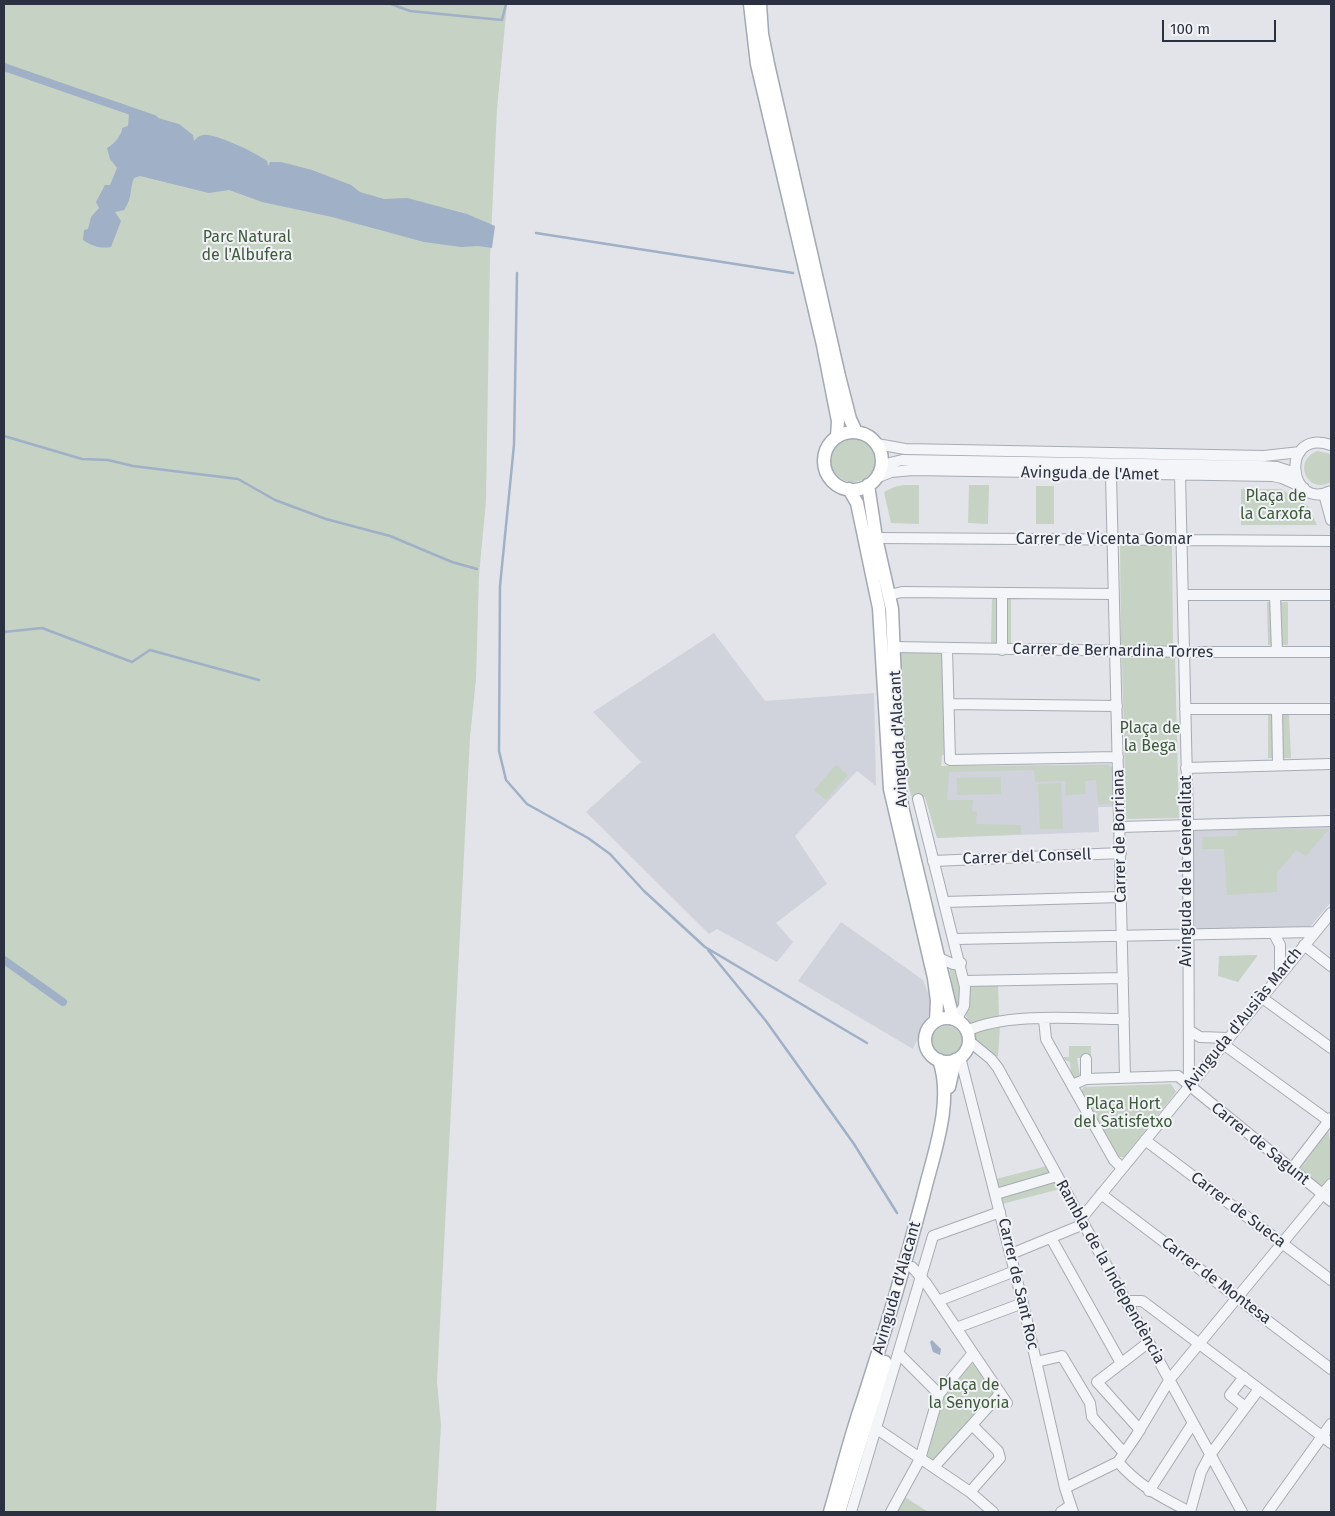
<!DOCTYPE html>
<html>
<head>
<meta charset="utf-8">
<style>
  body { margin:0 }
  #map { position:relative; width:1335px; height:1516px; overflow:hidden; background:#e2e4e9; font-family:"Fira Sans",sans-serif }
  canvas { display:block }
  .frame { position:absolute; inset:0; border:5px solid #2b3140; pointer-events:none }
  .scale { position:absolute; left:1162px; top:20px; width:114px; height:22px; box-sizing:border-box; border:2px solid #2b3140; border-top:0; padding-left:6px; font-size:15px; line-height:18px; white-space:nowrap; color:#2b3140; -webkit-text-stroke:4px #f1f3f7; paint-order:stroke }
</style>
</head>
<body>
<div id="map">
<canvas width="1335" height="1516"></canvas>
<div class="frame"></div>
<div class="scale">100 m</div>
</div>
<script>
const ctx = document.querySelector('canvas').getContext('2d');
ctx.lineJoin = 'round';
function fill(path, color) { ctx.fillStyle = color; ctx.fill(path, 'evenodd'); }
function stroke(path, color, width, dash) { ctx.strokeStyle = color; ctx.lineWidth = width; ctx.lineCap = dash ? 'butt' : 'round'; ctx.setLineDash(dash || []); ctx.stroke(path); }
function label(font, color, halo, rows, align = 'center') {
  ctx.font = font + ' "Fira Sans",sans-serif'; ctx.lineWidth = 4; ctx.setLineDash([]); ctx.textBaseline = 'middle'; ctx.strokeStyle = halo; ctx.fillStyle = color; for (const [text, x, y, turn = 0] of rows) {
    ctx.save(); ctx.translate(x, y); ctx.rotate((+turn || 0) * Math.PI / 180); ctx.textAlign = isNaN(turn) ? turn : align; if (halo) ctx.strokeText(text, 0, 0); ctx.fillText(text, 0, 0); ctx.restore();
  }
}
fill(new Path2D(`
  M714,633l51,68 109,-8 2,93 -19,-15 -62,65 32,48 -51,39 17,19 -16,20 -60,-33 -8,5 -123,-122 55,-50 -48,-50z
  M1110,764l4,5v38h-16l1,25 -162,6 -13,-46 8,-25z
  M1331,827v75l-21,25 -115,3 -2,-101z
  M841,922l82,58 10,26 -20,43 -115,-68z`), '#d0d3db');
fill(new Path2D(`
  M4,4h503l-10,105 -7,148 -4,244 -7,74 -3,104 -6,58 -33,645 4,43 -5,87h-432z
  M830 459a23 23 0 1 1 46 0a23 23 0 1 1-46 0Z
  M1317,451l14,3v28c-22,13 -40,-20 -14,-31z
  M904,485h15v39l-28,-1 -7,-31 10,-5z
  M969,485h20l-1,39 -20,-1z
  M1036,486h18v38h-18z
  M1241,489h40l27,17 9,19h-76z
  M1120,546h52l1,100 -52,1z
  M992,599h19v45h-20z
  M1267,602h21v43h-20z
  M894,647l53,2 3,106h-8l-1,11 168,-1 4,5v34h-15l-2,-24 -11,1 1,13 -21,1 1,-14 -31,1 -1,-12 -85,2 -2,28h26l-1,11 5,1 -1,12 45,1v9l-84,4 -12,-41 -13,2 -6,-24 2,-3 -1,-14h-9z
  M1175,657l4,161 -53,1 -4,-161z
  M1268,714l21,1 2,43h-23z
  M836,765l12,10 -22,25 -12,-10z
  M1001,777v17l-44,1v-17z
  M1061,783l2,46h-23l-2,-45z
  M1238,829h91l-23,27 -10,-6 -19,23v19l-50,3 -3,-46h-22l1,-12 34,-1z
  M1258,955l-20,27 -20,-6 1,-20z
  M949,965l11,9 3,14 -6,27 -10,-35 5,3z
  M998,982l1,34 -28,8 -5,-8 4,-31z
  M932 1041a15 15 0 1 1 30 0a15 15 0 1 1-30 0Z
  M1000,1026l-2,30 -4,1 -19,-14v-11z
  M1069,1046h22v12h-14l3,19 -8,1 -2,-16 -7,-3 1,-2h5z
  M1171,1084l5,8 -52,65h-9l-35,-64 4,-6z
  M1328,1129l3,17v33l-10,11 -26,-20z
  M1051,1165l13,23 -66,17 -6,-25z
  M971,1362l24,27 -1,5 -59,67h-3l-6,-4 -1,-9 14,-46z
  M905,1497l23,15h-31z`), '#c6d2c4');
fill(new Path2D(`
  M129,114l24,8 2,-5 24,7 14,11 1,6c3,-4 8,-7 14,-6 14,2 47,17 59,26l1,5 2,-4h11l31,8 39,15 9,7 24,7 23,-1 60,16 28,12 -3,22 -14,-2 -17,1 -37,-5 -92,-25 -70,-15 -33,-12 -20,3 -69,-17 -6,2c-5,13 -1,19 -10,32l-9,2 6,9 -10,26c-11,2 -19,-1 -28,-7l1,-10 4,-1 3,-12 8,-9 -3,-6 9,-17h5l7,-17 -7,-9 -3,-11c6,-2 16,-15 15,-20l6,-2z
  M932,1340l9,9 -1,6 -7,-3 -3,-10z`), '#a0b0c6');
stroke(new Path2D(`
  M391,4l19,7 92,9 4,-16
  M536,233l257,40
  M517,273l-3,172 -14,141 -1,165 7,29 21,24 61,34 22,16 34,37 61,56 162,96
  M4,436l78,23 26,1 25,6 105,13 37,21 51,19 64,17 62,26 25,7
  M4,632l38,-4 90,34 18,-12 109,30
  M708,950l58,71 88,123 43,69`), '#a0b0c6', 2.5);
stroke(new Path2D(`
  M4,67l150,52
  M4,960l59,42`), '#a0b0c6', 8);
const minor = new Path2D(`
  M877,444l28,5 359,7 36,-4
  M1331,445c-51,-18 -44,67 0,46
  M881,468l5,-4 16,-4 359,6 16,1 18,6
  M1111,474l14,603
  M1180,475l8,350 1,261
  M876,478l15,-6 22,-2 360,6 9,2 22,10
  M1324,494l7,26
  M876,538l455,3
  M1002,593v57
  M889,595l13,-3 212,2
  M1183,595h148
  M1275,595l2,57
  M894,647l298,5h139
  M947,649l3,111 168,-3
  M949,704l168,2
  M1185,709h146
  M1277,709l1,56
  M1186,768l145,-4
  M918,799l47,188 -1,19 -8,14
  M1120,827l211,-6
  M933,861l188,-8
  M945,902l176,-5
  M1274,934l6,11v30
  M955,939l360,-7
  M1304,945l27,21
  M939,958l14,6 8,-1
  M964,981l159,-3
  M1261,997l70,51
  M1044,1019l2,20 68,121 8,8
  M967,1031c40,-19 112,-12 157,-12
  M1190,1031l10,6 28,1
  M969,1041l22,18 7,9 244,444
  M1223,1044l106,77
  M960,1057l63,247 42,184 8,24
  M1086,1059v20
  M1072,1085l14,-6 92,-3 153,125
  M1145,1140l186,140
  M1291,1170l40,-52
  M996,1194l61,-18
  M1101,1194l230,175
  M1081,1219l250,-306
  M1051,1238l70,125
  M1011,1254l73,-30
  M912,1267l14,16 47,70
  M938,1301l77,-30
  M1126,1301h16l3,2 186,140
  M956,1328l67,-25
  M898,1353l41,41
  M1036,1362l26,-6 28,47 2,14 32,36
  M1244,1377l-14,18 15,12
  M877,1429l93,63 23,20
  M1140,1430l-43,-48 52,-40
  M1118,1462c22,25 43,35 72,50
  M934,1467l64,-71 1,-5
  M1065,1488l53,-26 18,-26 34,-57 161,-195
  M1149,1491l44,-68
  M970,1492l30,-34 -2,-7 -26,-26
  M851,1512l82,-276 67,-24
  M891,1512l29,-53 19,-65 34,-41 34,50
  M1061,1512l9,-6
  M1190,1512l11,-40 9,-17 49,-66
  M1268,1512l63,-88`);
const major = new Path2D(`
  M750,4l7,60 66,281 15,76 -1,16
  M760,4l2,30 6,30 71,312 11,43 6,13
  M824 461a29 29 0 1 1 58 0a29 29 0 1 1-58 0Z
  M868,485l8,53 16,71 7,173 3,25 51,212
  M849,489l8,14 22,105 11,181 44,189 3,23 -1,20
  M925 1040a22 22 0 1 1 44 0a22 22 0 1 1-44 0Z
  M949,1087l6,-27
  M830,1512c11,-37 20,-75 33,-112 22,-68 42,-135 60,-203 10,-42 31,-95 16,-137
  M839,1512l46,-150`);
stroke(minor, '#a7abb3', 12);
stroke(major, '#a2a8b4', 15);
stroke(minor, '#f4f5f8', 10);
stroke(major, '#fff', 12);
label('16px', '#3e5a3a', '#f1f3f7', [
  ["Parc Natural",247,238],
  ["de l'Albufera",247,256],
  ["Plaça de",1276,497],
  ["la Carxofa",1276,515],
  ["Plaça de",1150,729],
  ["la Bega",1150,747],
  ["Plaça Hort",1123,1105],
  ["del Satisfetxo",1123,1123],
  ["Plaça de",969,1386],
  ["la Senyoria",969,1404]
]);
label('16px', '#2b3140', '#f1f3f7', [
  ["Avinguda de l'Amet",1090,474,1],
  ["Carrer de Vicenta Gomar",1104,540],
  ["Carrer de Bernardina Torres",1113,651,1],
  ["Avinguda d'Alacant",899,739,-93],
  ["Carrer de Borriana",1120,836,-91],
  ["Carrer del Consell",1027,857,-2],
  ["Avinguda de la Generalitat",1187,871,-90],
  ["Avinguda d'Ausiàs March",1243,1019,-51],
  ["Carrer de Sagunt",1260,1144,39],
  ["Carrer de Sueca",1238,1210,37],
  ["Rambla de la Independència",1110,1272,61],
  ["Carrer de Montesa",1216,1281,37],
  ["Carrer de Sant Roc",1018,1284,77],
  ["Avinguda d'Alacant",897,1288,-74]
]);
</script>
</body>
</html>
